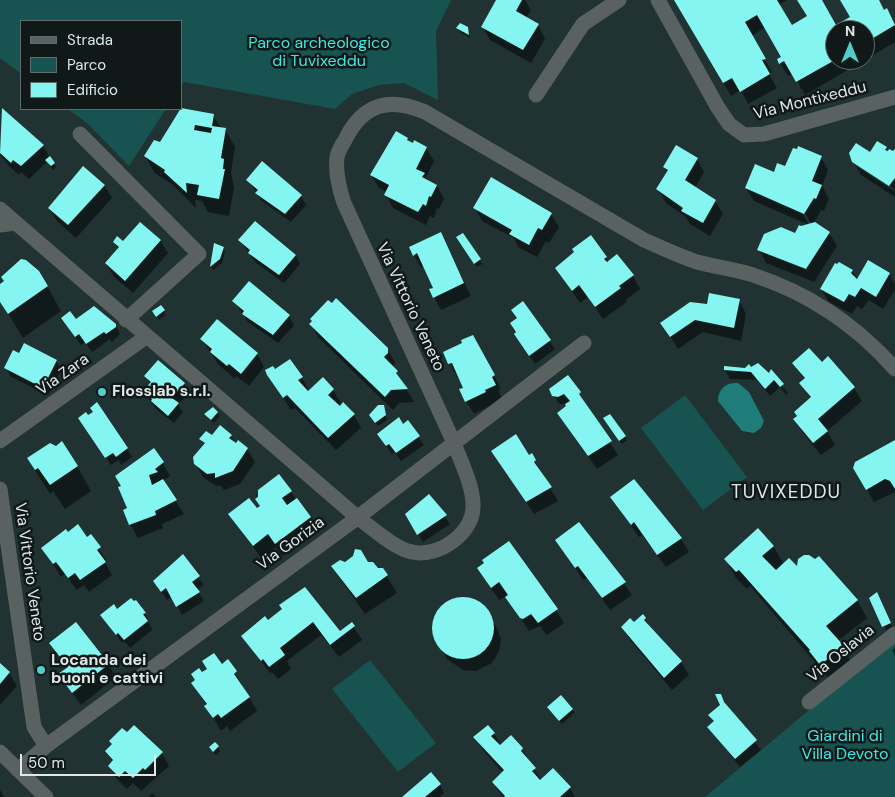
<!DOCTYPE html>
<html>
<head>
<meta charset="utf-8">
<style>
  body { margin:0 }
  #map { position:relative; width:895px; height:797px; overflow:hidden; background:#203231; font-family:"DM Sans",sans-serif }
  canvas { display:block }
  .legend { position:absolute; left:20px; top:20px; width:162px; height:90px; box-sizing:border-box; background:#101818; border:1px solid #626b6b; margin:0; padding:6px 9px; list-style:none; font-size:15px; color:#dde8e7 }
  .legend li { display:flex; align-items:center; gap:10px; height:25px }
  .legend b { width:25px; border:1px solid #626b6b }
  .north { position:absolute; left:825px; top:20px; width:50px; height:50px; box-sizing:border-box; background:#101818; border:1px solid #626b6b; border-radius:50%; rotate:0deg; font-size:14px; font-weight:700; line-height:20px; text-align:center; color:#dde8e7 }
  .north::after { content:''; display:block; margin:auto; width:18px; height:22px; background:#53cdc9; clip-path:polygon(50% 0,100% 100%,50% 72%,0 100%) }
  .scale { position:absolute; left:20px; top:754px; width:136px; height:22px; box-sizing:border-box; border:2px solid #dde8e7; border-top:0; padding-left:6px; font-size:15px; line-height:18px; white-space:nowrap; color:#dde8e7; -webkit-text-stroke:4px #101818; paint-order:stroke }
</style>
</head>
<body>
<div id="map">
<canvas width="895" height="797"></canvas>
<ul class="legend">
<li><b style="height:6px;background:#596261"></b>Strada</li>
<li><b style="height:14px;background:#175351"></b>Parco</li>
<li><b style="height:14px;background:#84f5f0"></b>Edificio</li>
</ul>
<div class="north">N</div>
<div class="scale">50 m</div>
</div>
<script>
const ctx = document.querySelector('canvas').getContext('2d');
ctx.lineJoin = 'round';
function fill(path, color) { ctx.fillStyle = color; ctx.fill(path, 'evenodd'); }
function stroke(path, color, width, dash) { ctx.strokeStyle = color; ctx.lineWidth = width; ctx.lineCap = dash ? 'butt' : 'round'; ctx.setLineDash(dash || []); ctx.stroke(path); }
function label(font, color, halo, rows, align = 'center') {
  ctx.font = font + ' "DM Sans",sans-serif'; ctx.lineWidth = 5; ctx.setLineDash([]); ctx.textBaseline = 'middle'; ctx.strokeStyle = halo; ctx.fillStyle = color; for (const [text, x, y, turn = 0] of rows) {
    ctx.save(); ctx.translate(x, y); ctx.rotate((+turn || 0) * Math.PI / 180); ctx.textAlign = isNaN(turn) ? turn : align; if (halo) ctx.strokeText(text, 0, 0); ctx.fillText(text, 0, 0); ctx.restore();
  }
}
fill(new Path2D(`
  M0,0h451l-15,31 2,69 -34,-17 -25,2 -27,9 -17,15 -151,-27 -3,4v-65h-160v53l-21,-16z
  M68,109h98l-37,57 -41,-42z
  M685,395l62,82 -44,33 -62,-82z
  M895,642v155h-190l110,-92z
  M370,660l66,83 -38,29 -66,-83z`), '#175351');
fill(new Path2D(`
  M738,383l11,9 15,29 -3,7 -7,5 -12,-2 -24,-30c0,-12 8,-19 20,-18z
  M477,601c19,11 22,35 6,51 -23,-2 -39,-24 -22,-44z`), '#1e7c79');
fill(new Path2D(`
  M498,0h27l6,10 -5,9 12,6 7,14 -14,24 -41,-23 -7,-13z
  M675,0h112l-9,5 13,22 17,-10 -10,-17h22l16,27 16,-10 -10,-17h35l7,11 2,-1 9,15v17l-30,18v-30h-30v30h30l-60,35 -12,-21 -5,2 -8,-13 -2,-3 5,-3 -17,-30 -15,9 21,36 -3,2 8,14 -29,16 -7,-14 -10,6z
  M458,28h9l3,10 -10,-6z
  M181,109l32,7 8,12 4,1 10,18 -4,25 3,16 -5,28 -21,-4 -6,-11 -7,-1 1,8 -23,-23 -18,-12 -10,-17 15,-12z
  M2,110l41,36 13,21 -3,3 -6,-8 -18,17 -8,-7 -2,3 -10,-9 -9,-12z
  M407,139l3,4 16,5 8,13 -8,16 2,4 9,5 7,13 -5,10 -2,-1 -3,10 -4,-2 -4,9 -33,-17 -7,-13 1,-3 -8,-4 -8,-13z
  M886,148l2,3h7v38l-37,-25 -2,2 38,25 1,-2v8l-34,-22 -8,-14z
  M821,157l7,13 -6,16 7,13 -5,12 -3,-1 -7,13 15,10 8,13 -23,36 -48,-19 -7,-14 36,-15 14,-9 -55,-24 -8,-13 40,-21zM802,208l10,17h-3l-9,-16z
  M697,159l7,13 -9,16 20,13 8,13 -13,22 -20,-12 -4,-7 -20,-14 -8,-14 10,-16 -4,-6z
  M248,180l53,16 5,9 -15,17 -29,-21z
  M104,185l8,13 -36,40 -19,-17 -8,-13z
  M475,208l76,6 8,13 -10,16 -3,-2 -9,16 -19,-10 -4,-9 -32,-17z
  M440,234l31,62 -30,14 -7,-13v-9l-10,-22 -3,2 -7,-13z
  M463,234l19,30 -5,3 -19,-30z
  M160,240l8,13 -35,40 -19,-16 -8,-13 12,-15 -4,-7z
  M240,240l55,15 5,9 -16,19 -29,-21z
  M215,245l8,3 2,4 -3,11 -9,7 -2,-3z
  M606,257l3,5 24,14 7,13 -14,11 1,2 -24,17 -15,-22 -8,6 -24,-35z
  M852,271l6,9 31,-6 6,10v6l-12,19 -14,-9 -7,9 -5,-3 -5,8 -23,-12 -8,-13z
  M0,285l47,1 14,25 -38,27 -22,-36z
  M739,300l7,14 -5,27 -38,-9 -25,17 -16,-26z
  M234,301l55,15 5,9 -16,18 -30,-21z
  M523,303l32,46 -20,15 -15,-21 -3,-24 -5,-9z
  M161,306l5,9 -7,5 -5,-9z
  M62,318l54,8 4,8 -8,8 -2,-3 -18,13 -7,-10 -4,3z
  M310,324l77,25 8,13 -2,6 21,34 -15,1 -6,7 -75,-73z
  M201,339l56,15 7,13 -15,19 -13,-10 -1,3 -16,-14z
  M480,349l21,40 -3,1 4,9 -28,15 -8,-13 -1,-13 -6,-12 -2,1 -13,-24z
  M828,358l26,30 8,13 -35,30 8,14 -14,10 -19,-23 -8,-13 17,-20 -10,-16 4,-3 -11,-17 28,1z
  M56,361l5,9 -13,25 -37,-18 -5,-9z
  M751,369l18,6 2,-4 17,22 -2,2 -6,-8 -10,9 -13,-16 -27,-1 -5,-9z
  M275,371l27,7 7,13 24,-1 8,13 -3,3 16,9 7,13 -25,22 -41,-42 -4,2 -17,-26z
  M146,376l38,8 5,8 -11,13 5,7 -9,11 -17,-13 -7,-10 -5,-9 6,-7z
  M568,377l50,78 -21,14 -39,-55 10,-7 -2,-3h-7l-5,-9z
  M383,407l4,13 -9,6 -5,-7z
  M217,413l3,3 -6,7 -6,-5z
  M408,422l16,23 -23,16 -6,-9 -3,2 -14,-19z
  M607,423l18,14 2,3 -5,4z
  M85,427l42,22 5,8 -11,8 -2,-5 -8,5z
  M231,436l5,9 11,4 8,13 -15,22 -16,6 -3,-4h-5l-13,-9 -8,-14 10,-18 -4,-6z
  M895,442v50l-21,10 -19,-34z
  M531,455l27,46 -24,13 -34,-50z
  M28,459l49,7 14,25 -26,18 -12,-18 -3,3z
  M163,463l7,13 -7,5 21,33 -22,10 1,4 -25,10 -8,-14 -8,-37z
  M634,480l47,59 8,13 -23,15 -24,-32 -3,2 -27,-39z
  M291,492l27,39 -35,25 -7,-9 -15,11 -31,-44 27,-4 3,-3 -4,-7z
  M429,496l21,28 -27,18 -5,-8z
  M579,524l22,26 31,45 -22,15 -23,-32 -4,2 -26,-39z
  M68,533l19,5 4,-2 16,25 -2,2 7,12 -23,17 -5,-7 -7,5 -12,-16 -4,3 -18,-29z
  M773,546l11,18 13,4 60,32 10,18 -29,23 15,23 -22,17 -81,-95 -3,3 -12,-12 -9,-18z
  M183,556l21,29 -7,5 7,11 -22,14 -10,-19 -5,4 -7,-11 7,-18 -1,-2z
  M368,563l14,6 15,24 -32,21 -33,-47z
  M479,569l77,41 8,13 -17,12 -7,-9 -11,5 -23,-35 -7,4z
  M464,598l9,2 10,7 15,23 3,11 -2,10 -7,12 -16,8 -13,-1 -16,-11 -13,-25v-13l6,-12 11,-8z
  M870,598h9l13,29 -6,3z
  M283,609l57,24 12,-9 10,16 -23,17 -18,-22 -34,26 4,8 -13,10 -6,-7 -2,1 -27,-37 25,-14z
  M117,610l28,3 7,17 -22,18 -6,-7 -2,2 -20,-28z
  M645,619l5,9 31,34 8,13 -17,15 -42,-50 -8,-13z
  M50,643l58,21 8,13 -35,28 -22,-30 9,-7z
  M895,647v9l-3,-6z
  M228,661l29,50 -27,20 -3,-5 -6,5 -28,-48 9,-9z
  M0,665l9,8 8,13 -17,19z
  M720,695l7,12 34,43 -21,17 -31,-40 5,-4 -4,-8 11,-10z
  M548,708l24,1 2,4 -12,11z
  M494,733l7,13 10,-10 11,13 19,31 29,8 5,9h-73l-9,-15 10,-9 -20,-23 -8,-13z
  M110,741l52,12 7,13 -28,25 -8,-8 -6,6 -10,-10 -8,-13 4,-4 -7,-11 7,-6z
  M215,743l5,8 -4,4 -3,-4z
  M440,784l4,9 -4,4h-36z
  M0,790l4,7h-4z
  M153,793l3,4h-8z`), '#0007');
fill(new Path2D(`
  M496,0h26l-6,11 23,13 -16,26 -42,-23z
  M674,0h103l15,25 15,-9 -10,-16h25l14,25 14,-8 -10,-17h39l5,10 3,-2 8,17 -30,18v-13h-30v30l-39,22 -12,-21 -5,3 -2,-5 4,-2 -24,-42 -12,7 21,37 -4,1 8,14 -30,18 -8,-14 -9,5z
  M460,23l8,4 1,8 -13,-7z
  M2,108l42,37 -23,21 -8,-6 -2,3 -11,-10z
  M181,108l33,6 -2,12 14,2 -5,30 3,1 -1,10h2l-6,30 -22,-4 2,-10 -13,-2 1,10 -23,-21 1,-2 -21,-14 10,-16 6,2zM195,125l17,3 -1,5 -17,-3z
  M396,131l12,7 -1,2 6,3 1,-3 13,7 -11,22 9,4 -3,4 15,8 -6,12 -2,-1 -3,10 -3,-2 -5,8 -34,-17 5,-10 -19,-10z
  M877,141l10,6 -2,3 3,1 1,-2 4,2 2,-2v29l-6,8 -37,-24 -3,-9 7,-10 14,9z
  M676,145l22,13 -13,22 31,20 -13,23 -22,-12 2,-3 -27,-19 12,-19 -5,-3z
  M798,146l24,10 -10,25 10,4 -6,14 -2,-1 -10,16 -59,-26 10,-24 19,8 3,-9 8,3 8,-18 4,1z
  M50,156l5,7 -4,3 -6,-6z
  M262,161l40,34 -17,19 -30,-21 3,-3 -12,-10z
  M83,166l22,19 -37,40 -20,-17z
  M491,177l61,36 -10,17 -4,-2 -9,17 -20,-11 3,-4 -39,-22z
  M255,221l41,34 -17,20 -31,-22 2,-3 -12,-10z
  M140,222l21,18 -36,41 -20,-18 14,-16 -6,-5 4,-6 6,5z
  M815,222l15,10 -24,37 -49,-19 7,-16 17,-7 14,6 4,-8 2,1z
  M441,232l23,51 -31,15 -4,-9 4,-1 -16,-35 -4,3 -4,-9z
  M463,233l18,26 -7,5 -18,-27z
  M591,235l16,22 -3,2 3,3 10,-8 17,21 -15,11 2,2 -26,19 -16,-22 -7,6 -17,-23 19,-16 -2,-3z
  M214,243l10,4 -4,12 -10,8z
  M21,259l5,1 13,11 9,15 -40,28 -8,-12v-18l4,-3 -3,-4z
  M868,260l22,13 -14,24 -15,-9 -6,9 -6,-3 -5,8 -24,-13 15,-26 2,1 2,-2 14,8 -2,3 6,6z
  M249,281l41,34 -17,20 -31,-21 2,-3 -12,-10z
  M709,293l31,6 -6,29 -39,-8 -25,17 -10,-14 30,-21 17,2z
  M336,298l52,50v5l-4,4 14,14 -2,2 12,16 -17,1 -6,7 -76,-73 3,-3 -2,-2 18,-19 4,3z
  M523,301l28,39 -22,16 -15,-22 2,-2 -6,-9 7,-5 -6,-8z
  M161,305l4,5 -9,7 -4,-6z
  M94,306l22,18v3l-10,7 -2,-2 -18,12 -7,-10 -4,3 -14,-19 9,-7 6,8z
  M217,319l41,34 -17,21 -12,-10 -2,2 -17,-14 2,-3 -12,-10z
  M473,335l22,40 -3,2 4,8 -11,5 1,2 -21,10 -6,-13 4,-1 -11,-25 -4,1 -5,-12 19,-9 -1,-3z
  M24,343l33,17 -14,28 -39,-20 9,-18 6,3z
  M809,348l13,14 6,-6 27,31 -37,32 10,12 -15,12 -20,-24 4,-3 -3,-4 17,-15 -12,-14 6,-5 -13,-15z
  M290,359l13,18 -5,3 10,11 15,-14 11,12 -6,6 12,11 3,-4 12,12 -27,24 -41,-43 -4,3 -16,-23 -2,-5 8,-4 2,3z
  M158,360l27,23 -13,15 7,5 -11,13 -17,-15 1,-2 -9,-8 8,-9 -7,-6z
  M758,363l11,10 2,-4 13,15 -4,3 -6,-7 -9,9 -14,-17 -27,-2v-4l21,2 4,-4 2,3z
  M568,375l13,17 -2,2 33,47 -24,15 -31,-43 9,-7 -1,-2 5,-3 -6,-7 -6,3 -6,-1 -3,-7z
  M97,402l31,46 -12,9 -3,-4 -8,5 -27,-40 8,-6 2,3 5,-3 -3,-4z
  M378,405h6l2,10 -11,8 -6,-8z
  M213,407l5,5 -7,8 -7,-6z
  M610,414l16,22 -7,5 -16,-23z
  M399,417l4,7 5,-4 12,16 -24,17 -7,-9 -3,2 -9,-12z
  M220,425l12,10 -3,3 7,5 2,-3 10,8 -15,23 -18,7v-5l-8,1 -13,-10 -1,-7 12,-14 -6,-4 7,-8 6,4z
  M516,434l13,21 3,-2 4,7 -2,2 18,25 -26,15 -35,-51z
  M895,440v49l-5,-8 -5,-2 -19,11 -13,-22 2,-6z
  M62,441l16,25 -28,19 -12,-17 -3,2 -8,-12 23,-15 6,3z
  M154,448l10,14 -9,7 3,3 -9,3 3,10 11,-6 14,21 -22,11 1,4 -27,10 -6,-15 4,-2 -9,-21 3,-1 -6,-10z
  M279,474l13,17 -10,7 5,7 10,-7 14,19 -36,27 -7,-10 -15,12 -25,-32 21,-16 8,10 3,-2 -5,-7 3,-2v-7z
  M634,479l48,59 -25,17 -23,-33 -3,3 -21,-28z
  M429,494l18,21 -30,20 -12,-21z
  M579,522l47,60 -24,16 -24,-32 -3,2 -20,-28z
  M78,524l9,13 4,-3 10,13 -4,3 9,12 -26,18 -5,-7 -7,5 -12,-16 -3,2 -12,-16 25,-19 2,3z
  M758,528l16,18 -12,10 14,14 13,-12 8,8 1,-7 6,-4h5l6,4 4,-3 39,44 -32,26 18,20 -24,19 -11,-14 1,-1 -71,-80 -3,2 -12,-13z
  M509,541l49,68 -20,14 -7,-9 -8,5 -3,-1 -15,-21 3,-2 -9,-13 -8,6 -14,-20 7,-5 -2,-3z
  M355,549l6,1 7,12h5l5,6h5l5,7 -32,23 -25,-32 9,-6 5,2 8,-6z
  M183,554l17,22 -8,6 8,10 -24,15 -10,-19 -5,4 -8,-11z
  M305,587l35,44 12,-9 3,4 -25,19 -17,-23 -33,26 5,7 -16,12 -6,-8 -2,2 -20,-25 24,-20 3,4 14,-11 -3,-4z
  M877,592l14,31 -9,4 -13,-29z
  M432 628a31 31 0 1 1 62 0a31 31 0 1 1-62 0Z
  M131,598l3,3 2,-1 10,13 -3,1 5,7 -24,19 -6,-7 -2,2 -16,-20 14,-11 3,5z
  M643,614l3,4 -2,2 38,41 -18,17 -43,-51 9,-9 4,4z
  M76,622l33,42 -37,29 -14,-19 10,-7 -19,-24z
  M214,653l8,11 6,-5 9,12 -3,3 16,23 -29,21 -3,-4 -5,4 -9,-12 3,-2 -16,-21 4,-3 -4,-6 8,-6 3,4 5,-3 -5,-8z
  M0,663l10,9 -10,12z
  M715,694h6l3,8 33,38 -22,19 -28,-32 7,-6 -6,-6 12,-10z
  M561,695l12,14 -14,12 -12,-14z
  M134,725l29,27 -18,18 -2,-2 -10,10 -8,-7 -6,6 -11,-11 5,-6 -8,-9 7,-7 -3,-3 13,-13 5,4z
  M488,725l7,8 -4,3 9,9 11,-10 12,13 -2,3 15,17 -4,3 8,9 13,-12 18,19 -11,10h-56l1,-1 -13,-14 12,-12 -31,-33z
  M215,742l4,4 -6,6 -4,-5z
  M431,772l10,12 -16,13h-23z`), '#84f5f0');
stroke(new Path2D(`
  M658,0l59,106 12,18 15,11 20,-1 131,-37
  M536,95l47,-71 36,-24
  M80,134l119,120 -73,66
  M0,209l16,14
  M0,225l16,-2 341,294c14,10 38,32 55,35 26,6 60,-18 61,-44 1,-21 -12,-46 -19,-65l-110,-240c-5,-15 -9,-30 -7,-46 1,-6 5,-12 8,-17 18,-37 45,-43 80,-28l219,128c18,8 35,16 53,22 18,5 38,7 56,13 55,18 104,51 142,94
  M0,441l146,-104
  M0,489l34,238 12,19
  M809,702l86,-68
  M0,752l46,45
  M18,770l28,-24 307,-225 231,-178`), '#596261', 15);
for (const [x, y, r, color] of [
  [102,392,5,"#53cdc9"],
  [41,670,5,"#53cdc9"]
]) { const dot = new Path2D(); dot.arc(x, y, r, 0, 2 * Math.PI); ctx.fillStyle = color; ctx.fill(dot); stroke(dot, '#101818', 2); }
label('16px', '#3de9e4', '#101818', [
  ["Parco archeologico",319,44],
  ["di Tuvixeddu",319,62],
  ["Giardini di",845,737],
  ["Villa Devoto",845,755]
]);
label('16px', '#dde8e7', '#101818', [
  ["Via Montixeddu",810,101,-14],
  ["Via Vittorio Veneto",410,307,65],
  ["Via Zara",63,375,-35],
  ["Via Gorizia",291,544,-36],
  ["Via Vittorio Veneto",29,572,82],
  ["Via Oslavia",841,654,-39]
]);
label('bold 16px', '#dde8e7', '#101818', [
  ["Flosslab s.r.l.",112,392],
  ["Locanda dei",51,661],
  ["buoni e cattivi",51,679]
], 'left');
ctx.letterSpacing = '1px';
label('19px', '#dde8e7', '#101818', [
  ["TUVIXEDDU",786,493]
]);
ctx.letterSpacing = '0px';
</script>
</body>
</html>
